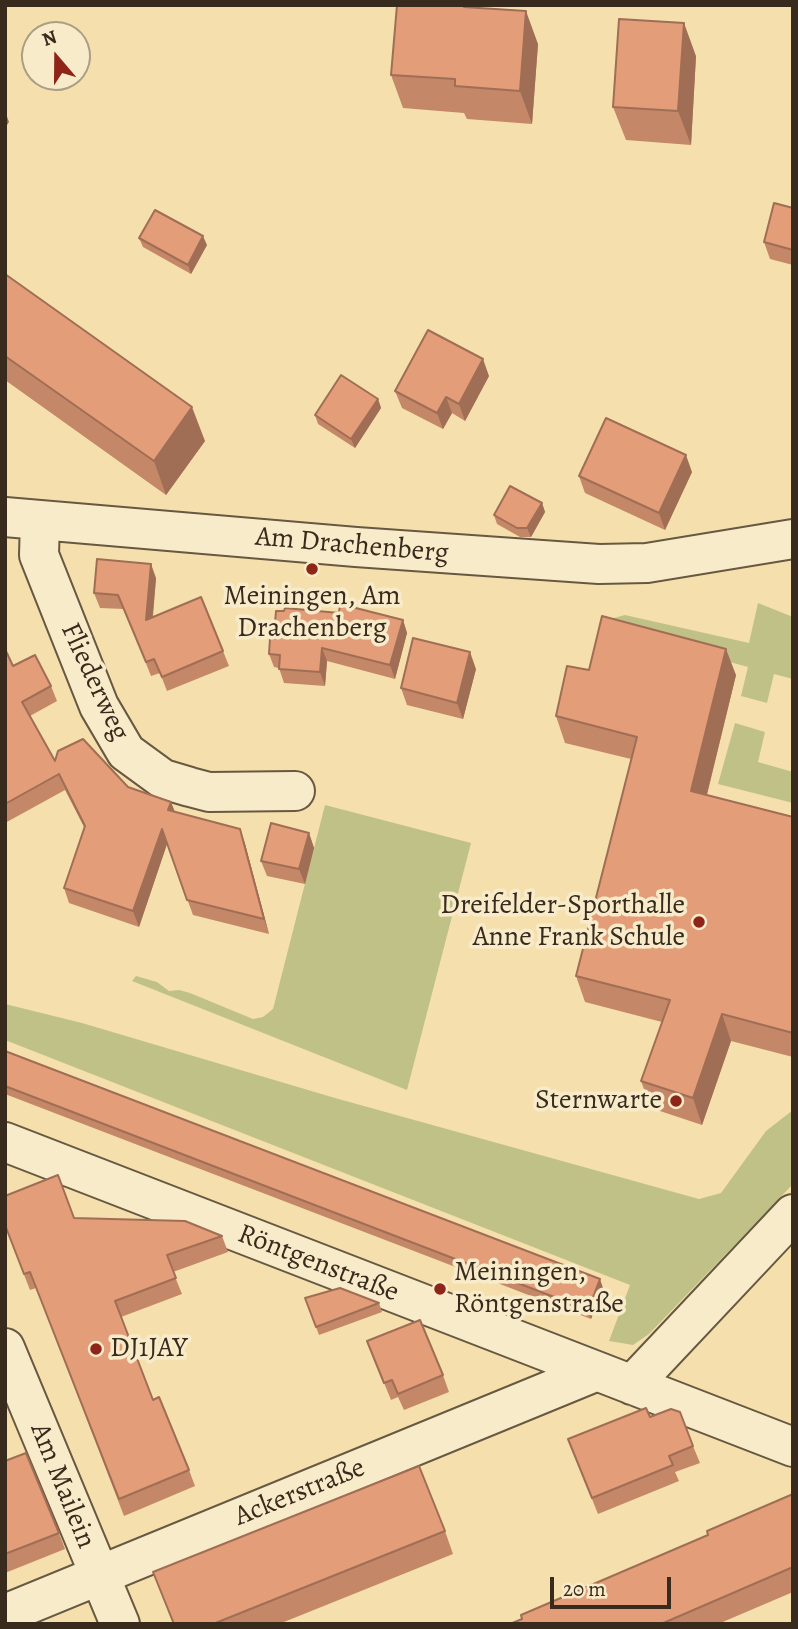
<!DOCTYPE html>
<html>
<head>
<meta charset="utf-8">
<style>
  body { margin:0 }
  #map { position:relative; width:798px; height:1629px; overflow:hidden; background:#f5e0ad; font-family:Alegreya,serif }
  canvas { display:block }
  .frame { position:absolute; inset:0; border:7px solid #382b1d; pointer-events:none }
  .north { position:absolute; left:21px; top:21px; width:70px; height:70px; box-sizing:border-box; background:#f8ebca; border:2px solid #ab9e85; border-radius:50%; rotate:340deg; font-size:19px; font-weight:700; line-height:28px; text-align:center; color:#382b1d }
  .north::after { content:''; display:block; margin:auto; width:24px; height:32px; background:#8f2418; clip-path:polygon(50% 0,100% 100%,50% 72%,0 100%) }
  .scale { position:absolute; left:550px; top:1577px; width:121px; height:32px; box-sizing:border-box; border:4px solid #382b1d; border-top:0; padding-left:9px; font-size:21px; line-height:24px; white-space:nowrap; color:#382b1d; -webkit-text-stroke:5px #f8ebca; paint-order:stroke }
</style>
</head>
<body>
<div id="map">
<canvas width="798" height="1629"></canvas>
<div class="frame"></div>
<div class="north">N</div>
<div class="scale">20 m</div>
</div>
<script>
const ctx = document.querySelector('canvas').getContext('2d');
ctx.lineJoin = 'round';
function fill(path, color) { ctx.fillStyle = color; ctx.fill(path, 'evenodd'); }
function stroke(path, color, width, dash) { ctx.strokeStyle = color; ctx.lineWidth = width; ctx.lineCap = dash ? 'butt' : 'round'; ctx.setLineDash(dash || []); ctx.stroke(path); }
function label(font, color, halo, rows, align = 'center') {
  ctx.font = font + ' Alegreya,serif'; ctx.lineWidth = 7; ctx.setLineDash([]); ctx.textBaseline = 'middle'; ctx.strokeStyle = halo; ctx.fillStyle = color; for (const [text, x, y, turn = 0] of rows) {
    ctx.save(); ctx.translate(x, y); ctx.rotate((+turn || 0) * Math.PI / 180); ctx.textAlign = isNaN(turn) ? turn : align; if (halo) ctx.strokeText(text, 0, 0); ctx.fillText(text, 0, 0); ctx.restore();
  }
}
fill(new Path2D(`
  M758,603l35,14v62l-19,-5 -7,29 -26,-7 7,-29 -149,-41 4,-5 22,-6 124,28z
  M735,723l30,9 -7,30 35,10v31l-75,-19z
  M325,805l146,38 -64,247 -275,-109 4,-5 21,6 12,9 10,-1 11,3 63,26 10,-2 10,-8z
  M5,1004l77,19 253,75 364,101 22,-6 45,-62 27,-21v74l-144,150 -16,11 -24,-4 21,-56 -625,-245z`), '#bfc187');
const minor = new Path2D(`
  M5,517l351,30 243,17 48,-1 146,-24
  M40,520l-1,35 60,151 27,46 37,27 27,8 19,5 86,-1
  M5,1142l788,305
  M5,1348l115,276
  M632,1385l161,-171
  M5,1614l590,-242`);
stroke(minor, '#675841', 42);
stroke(minor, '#f8ebca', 38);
fill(new Path2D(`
  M467,7l71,37 -6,80 -65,-5 -3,-6 -61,-5 -12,-33z
  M696,56l-5,89 -65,-5 -13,-33z
  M793,208v57l-23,-6 -6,-17z
  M139,238l68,7 -16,29 -48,-27z
  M5,274l200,167 -39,54 -161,-115z
  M489,376l-24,45 -13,-8 -9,16 -41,-21 -7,-17z
  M378,399l3,9 -26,40 -37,-24 -3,-9z
  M692,472l-27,58 -80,-37 -6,-17z
  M542,503l3,9 -14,25h-11l-23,-13 -3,-9z
  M156,578l-3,39 70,34 6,15 -62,25 -7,-18 -9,3 -27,-67 -24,-1 -6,-15z
  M403,620l4,13 -12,46 -68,-18 -2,25 -41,-3 -5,-15 -5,-1 -5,-13z
  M5,649l8,17 38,20 6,15 -27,15 25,45 116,41 3,9 66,18 5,15 24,90 -76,-19 -26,-71 -28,83 -70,-24 -5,-15 21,-59 -20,-39 -60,33z
  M476,669l-13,50 -56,-14 -6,-17z
  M589,670l147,5 -29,120 86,22v240l-62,-16 -29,84 -51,-17 -10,-27 21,-59 -77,-20 -9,-26 55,-217 -66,-16 -9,-27z
  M309,833l5,15 -9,36 -38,-8 -6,-15z
  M5,1051l598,237 -12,31 -586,-225z
  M74,1218l148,18 6,16 -55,20 9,22 -61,23 32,83 36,70 6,16 -71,30 -88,-228 -6,2 -25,-64z
  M305,1298l74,5 3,9 -63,23z
  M367,1341l76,34 6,17 -45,18 -6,-13 -7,3z
  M650,1417l43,29 7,17 -25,9 4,9 -81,33 -30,-75z
  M5,1461l54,72 6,16 -60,24z
  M793,1494v98l-75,32h-208l198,-89z
  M445,1531l8,23 -174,70h-106l-20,-52z`), '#c48768');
fill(new Path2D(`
  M526,11l12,33 -6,80 -12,-33z
  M684,23l12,33 -5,89 -13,-34z
  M5,111l4,11 -4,6z
  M203,236l4,9 -16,29 -3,-9z
  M483,359l6,17 -24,45 -6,-17z
  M446,397l6,16 -9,16 -6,-16z
  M378,399l3,9 -26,40 -4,-9z
  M192,407l13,34 -39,54 -12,-34z
  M686,455l6,17 -27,58 -6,-17z
  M542,503l3,9 -14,25 -4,-9z
  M151,564l5,14 -5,56 -5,-14z
  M403,620l4,13 -12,46 -5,-14z
  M322,648l5,13 -2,25 -5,-14z
  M726,649l10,26 -35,143 -10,-27z
  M470,652l6,17 -13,50 -6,-16z
  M171,802l6,15 -9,-7z
  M162,829l5,15 -28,83 -6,-16z
  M240,829l5,15 24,90 -5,-15z
  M309,833l5,15 -9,36 -6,-15z
  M722,1014l9,27 -29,84 -9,-27z
  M600,1279l3,9 -12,31 -3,-9z`), '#a06e55');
const building = new Path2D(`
  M397,5h67v2l62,4 -6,80 -65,-5v-7l-64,-4z
  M619,19l65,4 -6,88 -65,-4z
  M774,203l19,5v42l-29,-8z
  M155,210l48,26 -15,29 -49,-27z
  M5,274l187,133 -38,54 -149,-105z
  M428,330l55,29 -24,45 -13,-7 -9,16 -42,-22z
  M341,375l37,24 -27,40 -36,-24z
  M606,418l80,37 -27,58 -80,-37z
  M510,486l32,17 -15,25h-10l-23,-13z
  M97,559l54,5 -5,56 55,-23 22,54 -61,26 -8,-18 -8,3 -28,-67 -24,-2z
  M340,604l63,16 -13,45 -68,-17 -2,24 -41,-3 1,-14 -11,-1 2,-31h4l1,-12h8l1,-3 54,5z
  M602,616l124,33 -35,142 102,26v216l-71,-19 -29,84 -52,-17 29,-81 -94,-24 61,-239 -81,-21 11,-50 22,4z
  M413,638l57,14 -13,51 -56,-15z
  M5,649l8,17 22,-11 16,31 -29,16 33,59 3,-10 25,-12 45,48 43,15 -3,8 72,19 24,90 -77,-19 -25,-71 -29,82 -69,-23 21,-62 -26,-52 -54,30z
  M271,823l38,10 -10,36 -38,-8z
  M5,1051l595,228 -12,31 -583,-224z
  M58,1175l16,43 111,3 37,15 -55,19 9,23 -61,23 38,99 6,-3 30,73 -70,29 -89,-227 -6,2 -19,-49v-29z
  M340,1288l39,15 -63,24 -11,-29z
  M420,1320l23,55 -45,19 -6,-14 -8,3 -17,-42z
  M646,1408l4,9 21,-8 9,3 13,34 -24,10 4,9 -81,33 -24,-59z
  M26,1453l33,80 -54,21v-93z
  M419,1466l26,65 -232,93h-39l-21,-52z
  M793,1494v73l-132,57h-151l12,-5 -1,-4 187,-80 -1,-4z`);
fill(building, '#e49d79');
stroke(building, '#a06e55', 2);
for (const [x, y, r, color] of [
  [312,569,7,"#8f2418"],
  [699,922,7,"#8f2418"],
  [676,1101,7,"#8f2418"],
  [440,1289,7,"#8f2418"],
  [96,1349,7,"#8f2418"]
]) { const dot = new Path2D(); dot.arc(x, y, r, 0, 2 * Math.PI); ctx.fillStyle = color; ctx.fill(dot); stroke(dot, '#f8ebca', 2.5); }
label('28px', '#382b1d', '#f8ebca', [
  ["Am Drachenberg",352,546,5],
  ["Fliederweg",94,682,65],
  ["Röntgenstraße",318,1264,21],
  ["Am Mailein",62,1486,68],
  ["Ackerstraße",300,1493,-22]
]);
label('28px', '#382b1d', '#f8ebca', [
  ["Meiningen, Am",312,597,"center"],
  ["Drachenberg",312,629,"center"],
  ["Dreifelder-Sporthalle",685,906],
  ["Anne Frank Schule",685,938],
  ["Sternwarte",662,1101],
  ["Meiningen,",454,1273,"left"],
  ["Röntgenstraße",454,1305,"left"],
  ["DJ1JAY",110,1349,"left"]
], 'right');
</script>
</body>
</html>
